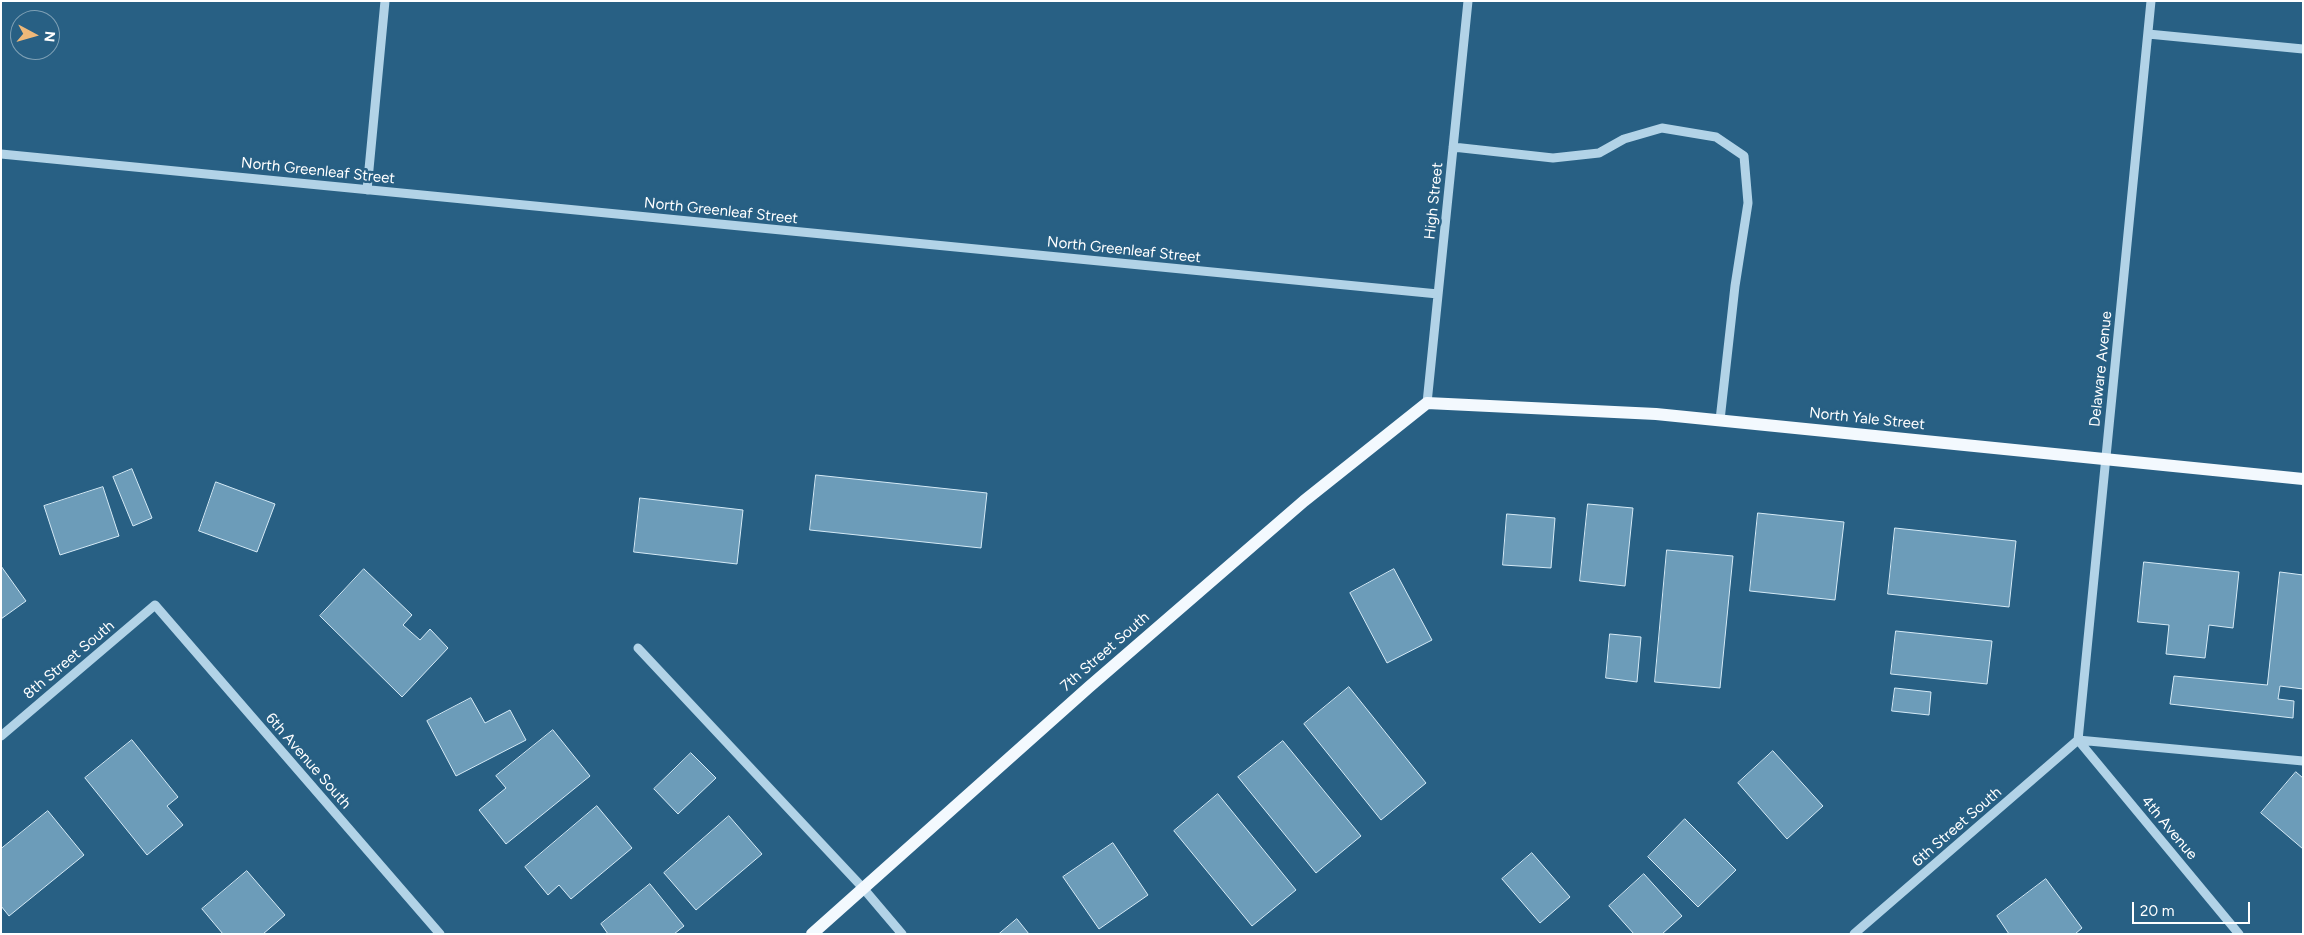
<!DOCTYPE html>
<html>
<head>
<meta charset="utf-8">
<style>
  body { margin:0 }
  #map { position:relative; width:2304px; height:935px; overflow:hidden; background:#286084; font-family:Figtree,sans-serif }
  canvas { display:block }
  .frame { position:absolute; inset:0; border:2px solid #fff; pointer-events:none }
  .north { position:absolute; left:10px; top:10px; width:50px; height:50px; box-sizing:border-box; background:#286084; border:1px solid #7ea0b5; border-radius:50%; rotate:96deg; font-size:14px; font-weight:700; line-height:20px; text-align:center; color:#fff }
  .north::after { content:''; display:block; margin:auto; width:18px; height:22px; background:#eeb879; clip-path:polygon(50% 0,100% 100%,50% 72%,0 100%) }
  .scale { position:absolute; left:2132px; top:902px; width:118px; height:22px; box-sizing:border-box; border:2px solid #fff; border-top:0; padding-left:6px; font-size:15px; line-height:18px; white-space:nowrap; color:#fff; -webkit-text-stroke:4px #286084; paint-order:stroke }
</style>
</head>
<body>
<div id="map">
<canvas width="2304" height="935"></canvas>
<div class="frame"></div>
<div class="north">N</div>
<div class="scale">20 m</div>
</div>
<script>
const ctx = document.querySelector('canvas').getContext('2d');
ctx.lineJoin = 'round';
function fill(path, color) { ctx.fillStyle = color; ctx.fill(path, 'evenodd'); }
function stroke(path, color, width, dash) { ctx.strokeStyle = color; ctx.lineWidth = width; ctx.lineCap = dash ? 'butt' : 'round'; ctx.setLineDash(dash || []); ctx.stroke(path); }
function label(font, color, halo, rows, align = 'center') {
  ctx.font = font + ' Figtree,sans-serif'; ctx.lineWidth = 5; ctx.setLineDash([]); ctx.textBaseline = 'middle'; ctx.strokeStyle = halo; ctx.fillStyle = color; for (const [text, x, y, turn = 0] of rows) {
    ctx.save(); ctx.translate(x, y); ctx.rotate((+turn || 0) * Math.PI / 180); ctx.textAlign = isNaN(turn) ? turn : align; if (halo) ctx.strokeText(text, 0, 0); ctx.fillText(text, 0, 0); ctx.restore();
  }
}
const building = new Path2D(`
  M132,469l20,49 -19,8 -20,-49z
  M816,475l171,18 -6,55 -171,-18z
  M216,482l59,22 -18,48 -58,-21z
  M103,487l16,49 -59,19 -16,-49z
  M640,498l103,12 -6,54 -103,-12z
  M1588,504l45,4 -8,78 -45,-5z
  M1758,513l86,9 -9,78 -85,-9z
  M1507,514l48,4 -4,50 -48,-3z
  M1895,528l121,13 -7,66 -121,-13z
  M1667,550l66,6 -13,132 -65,-6z
  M2144,562l95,10 -6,56 -24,-3 -4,33 -39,-4 3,-29 -31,-3z
  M1,566l25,35 -25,18z
  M364,569l48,46 -9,10 17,15 10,-11 18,19 -46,49 -82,-81z
  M1394,569l38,71 -45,23 -37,-70z
  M2280,572l23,3v114l-23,-3 -2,13 16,2 -1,17 -123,-14 4,-28 93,9z
  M1896,631l96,10 -5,43 -96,-10z
  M1610,634l31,3 -4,45 -31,-4z
  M1349,687l77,96 -45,37 -77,-96z
  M1895,688l36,4 -2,23 -37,-4z
  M471,698l14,25 25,-13 16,30 -70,36 -29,-55z
  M553,730l37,46 -84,68 -27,-34 27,-22 -10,-12z
  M132,740l46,57 -11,9 16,19 -36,30 -62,-77z
  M1283,741l78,95 -45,37 -78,-96z
  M1773,751l50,55 -36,33 -49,-56z
  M691,753l25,25 -38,36 -24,-25z
  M2296,772l7,6v71l-42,-36z
  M1218,794l78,96 -44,36 -78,-95z
  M597,806l35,42 -61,51 -12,-14 -11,10 -23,-28z
  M48,811l36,44 -75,61 -8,-10v-57z
  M729,816l33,38 -66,56 -32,-37z
  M1685,819l51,51 -38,37 -50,-50z
  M1113,843l35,52 -49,34 -36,-52z
  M1532,853l38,44 -30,26 -38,-44z
  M247,871l38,44 -22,19h-40l-21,-25z
  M1644,874l38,42 -20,18h-28l-25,-28z
  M2046,879l36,49 -7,6h-66l-12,-18z
  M650,884l34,42 -10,8h-66l-7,-10z
  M1017,919l12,15h-30z`);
fill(building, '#6c9cb9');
stroke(building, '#d5eaf6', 1);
stroke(new Path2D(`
  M2148,34l155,15
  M1453,147l100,11 46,-5 25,-14 38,-11 54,9 28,19 4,47 -13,83 -15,134
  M1,154l1437,140
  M367,190l18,-189
  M1427,403l41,-402
  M638,648l225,240 39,46
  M1,736l154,-131 285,329
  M2078,740l73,-739
  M2078,740l161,194
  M2078,740l225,21
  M1854,934l224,-194`), '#b2d3e7', 9);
stroke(new Path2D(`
  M812,934l277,-247 215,-186 123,-98 229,11 647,65`), '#f3f9fe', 12);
label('15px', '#fff', '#286084', [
  ["North Greenleaf Street",318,171,6],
  ["High Street",1434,201,-84],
  ["North Greenleaf Street",721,211,6],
  ["North Greenleaf Street",1124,250,6],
  ["Delaware Avenue",2101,369,-84],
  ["North Yale Street",1867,419,6],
  ["7th Street South",1105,652,-41],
  ["8th Street South",69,660,-40],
  ["6th Avenue South",308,761,49],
  ["6th Street South",1957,827,-41],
  ["4th Avenue",2169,828,50]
]);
</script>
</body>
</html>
